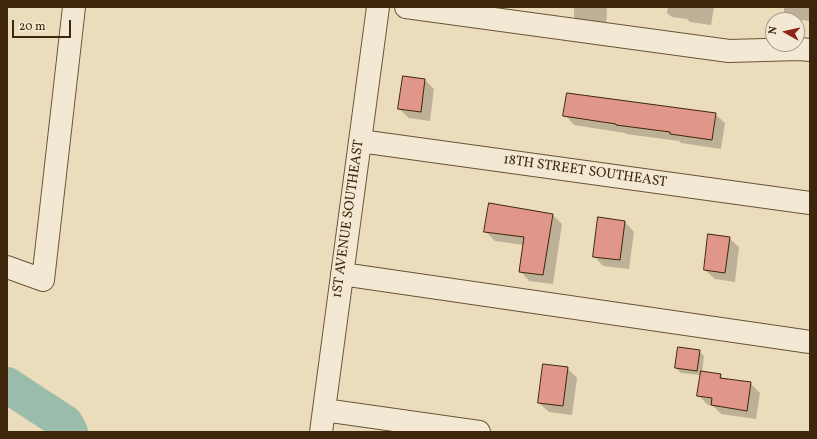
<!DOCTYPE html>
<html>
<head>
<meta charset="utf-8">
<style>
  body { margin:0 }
  #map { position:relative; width:817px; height:439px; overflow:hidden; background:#ebdcbc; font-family:Vollkorn,serif }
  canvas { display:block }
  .frame { position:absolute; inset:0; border:8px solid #3d260b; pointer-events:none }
  .north { position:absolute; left:765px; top:12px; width:40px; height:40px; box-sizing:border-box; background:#f2e8d3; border:1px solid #aa9a83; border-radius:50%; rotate:278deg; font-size:11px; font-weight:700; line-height:16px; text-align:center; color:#3d260b }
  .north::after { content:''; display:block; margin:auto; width:14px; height:18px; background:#8f2418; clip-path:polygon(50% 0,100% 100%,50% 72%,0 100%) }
  .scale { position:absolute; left:12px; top:20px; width:59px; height:18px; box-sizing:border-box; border:2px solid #3d260b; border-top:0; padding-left:5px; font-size:12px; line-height:14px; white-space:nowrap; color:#3d260b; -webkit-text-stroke:3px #f2e8d3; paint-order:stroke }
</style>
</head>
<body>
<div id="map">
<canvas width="817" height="439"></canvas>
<div class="frame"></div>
<div class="north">N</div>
<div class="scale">20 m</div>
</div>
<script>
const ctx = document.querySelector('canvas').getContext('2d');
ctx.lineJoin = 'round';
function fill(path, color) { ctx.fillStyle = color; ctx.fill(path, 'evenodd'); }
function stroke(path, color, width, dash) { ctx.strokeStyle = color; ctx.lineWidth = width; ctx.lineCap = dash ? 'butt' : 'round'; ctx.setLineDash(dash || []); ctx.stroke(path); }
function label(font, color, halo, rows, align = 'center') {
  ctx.font = font + ' Vollkorn,serif'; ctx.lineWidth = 3; ctx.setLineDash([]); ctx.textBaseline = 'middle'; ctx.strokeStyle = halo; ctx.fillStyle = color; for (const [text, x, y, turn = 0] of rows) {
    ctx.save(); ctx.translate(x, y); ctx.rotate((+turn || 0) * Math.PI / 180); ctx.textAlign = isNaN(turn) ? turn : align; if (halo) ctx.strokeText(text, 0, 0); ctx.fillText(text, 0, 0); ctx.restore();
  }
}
fill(new Path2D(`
  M574,7h33l-1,21 -23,-2 -9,-9z
  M668,7h46l-3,18 -21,-3 -3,-3 -15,-2 -5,-4z
  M784,7h26l-1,14 -21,-3 -4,-5z
  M425,80l9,9 -4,32 -21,-3 -10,-9z
  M715,114l10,9 -4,26 -40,-6 -2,-2 -53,-7 -1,-1 -51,-8 -9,-10z
  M553,215l9,9 -9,60 -24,-3 -9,-10 4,-26 -29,-4 -10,-10z
  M625,222l9,10 -5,37 -26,-3 -9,-10z
  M729,238l10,9 -4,35 -20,-3 -10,-9z
  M699,351l5,5 -2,16 18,3 4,4 26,4 10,10 -4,26 -35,-5 -8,-8 -5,-1 -10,-10 3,-20 -20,-2 -5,-5z
  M567,368l10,10 -5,37 -23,-3 -10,-9z`), '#0003');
stroke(new Path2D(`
  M7,385l58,38 5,9`), '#99bcab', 36);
const building = new Path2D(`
  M403,76l22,3 -4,33 -23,-3z
  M567,93l149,20 -4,27 -42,-6v-2l-54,-7v-1l-53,-8z
  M489,203l64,11 -10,61 -24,-3 5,-35 -40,-5z
  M598,217l27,4 -5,39 -27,-3z
  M708,234l22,3 -5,36 -21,-3z
  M678,347l22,3 -3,21 -22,-3z
  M543,364l25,3 -5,39 -25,-3z
  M701,371l20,3 -1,4 31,4 -4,29 -36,-6 1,-7 -15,-2z`);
fill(building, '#e09688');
stroke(building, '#3d260b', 1);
const minor = new Path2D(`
  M406,7l323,44 71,-2 10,1
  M360,141l450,62
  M7,267l36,13 31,-273
  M342,274l468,68
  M324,410l155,22
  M321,432l57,-425`);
stroke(minor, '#685437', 24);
stroke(minor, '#f2e8d3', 22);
label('14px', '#3d260b', '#f2e8d3', [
  ["18TH STREET SOUTHEAST",585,172,8],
  ["1ST AVENUE SOUTHEAST",349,219,-82]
]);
</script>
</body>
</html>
